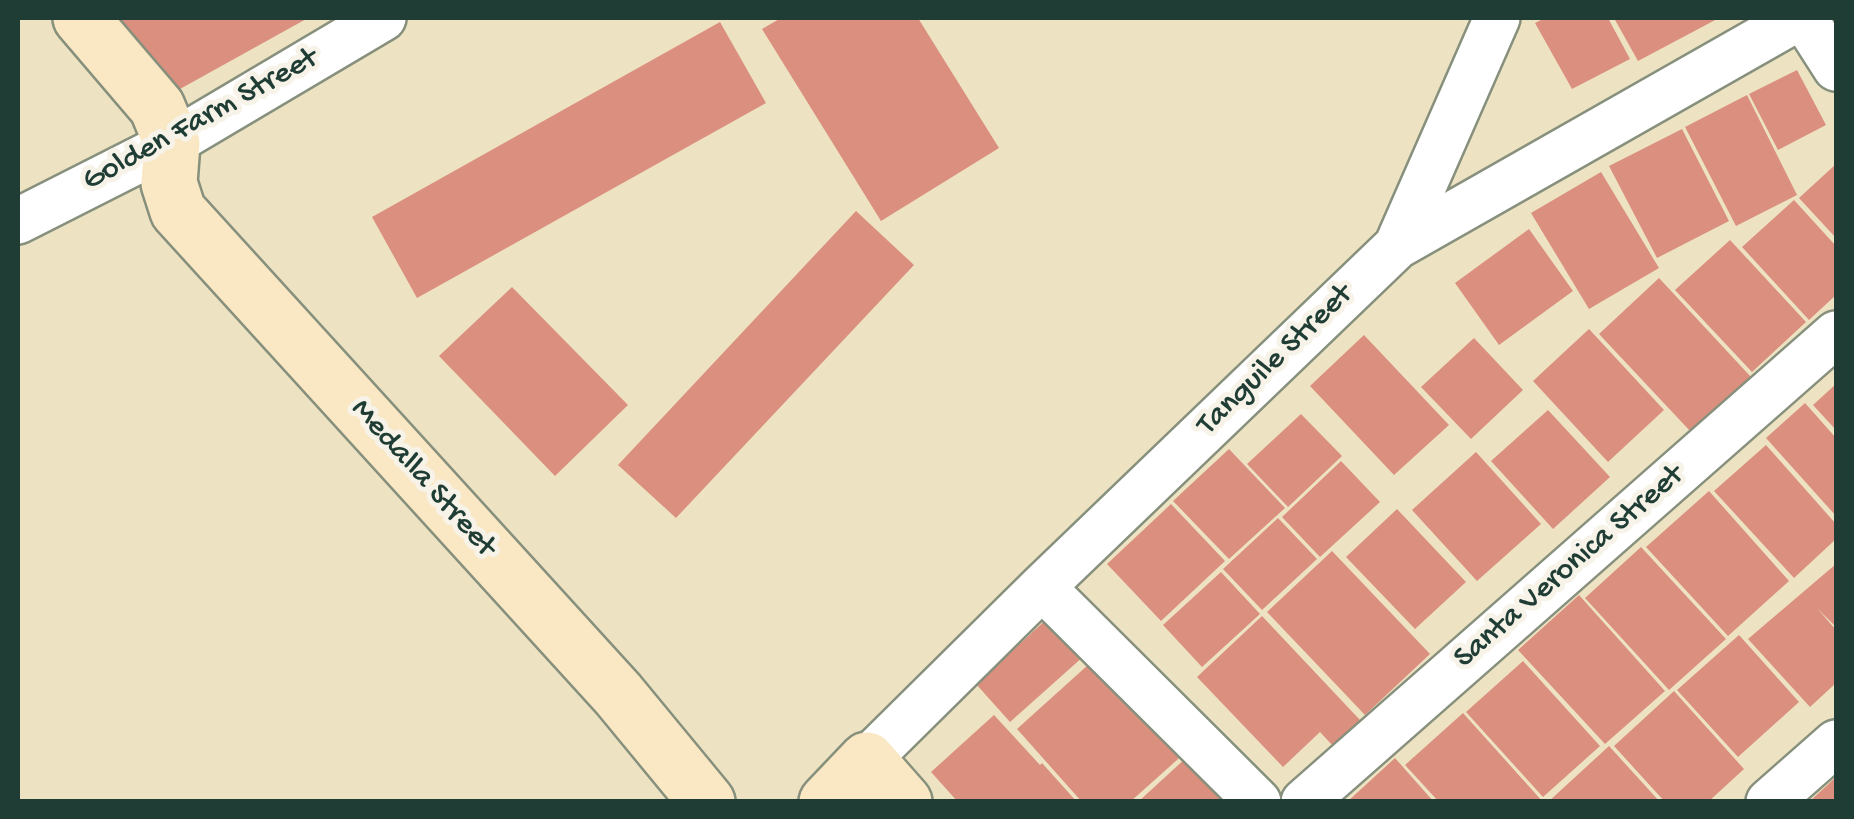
<!DOCTYPE html>
<html>
<head>
<meta charset="utf-8">
<style>
  body { margin:0 }
  #map { position:relative; width:1854px; height:819px; overflow:hidden; background:#ede3c3; font-family:"Gochi Hand",sans-serif }
  canvas { display:block }
  .frame { position:absolute; inset:0; border:20px solid #1f3d34; pointer-events:none }
</style>
</head>
<body>
<div id="map">
<canvas width="1854" height="819"></canvas>
<div class="frame"></div>
</div>
<script>
const ctx = document.querySelector('canvas').getContext('2d');
ctx.lineJoin = 'round';
function fill(path, color) { ctx.fillStyle = color; ctx.fill(path, 'evenodd'); }
function stroke(path, color, width, dash) { ctx.strokeStyle = color; ctx.lineWidth = width; ctx.lineCap = dash ? 'butt' : 'round'; ctx.setLineDash(dash || []); ctx.stroke(path); }
function label(font, color, halo, rows, align = 'center') {
  ctx.font = font + ' "Gochi Hand",sans-serif'; ctx.lineWidth = 10; ctx.setLineDash([]); ctx.textBaseline = 'middle'; ctx.strokeStyle = halo; ctx.fillStyle = color; for (const [text, x, y, turn = 0] of rows) {
    ctx.save(); ctx.translate(x, y); ctx.rotate((+turn || 0) * Math.PI / 180); ctx.textAlign = isNaN(turn) ? turn : align; if (halo) ctx.strokeText(text, 0, 0); ctx.fillText(text, 0, 0); ctx.restore();
  }
}
fill(new Path2D(`
  M109,18h199l-137,76z
  M781,18h137l81,130 -118,73 -119,-192z
  M1545,18h63l22,41 -58,30 -37,-66z
  M1614,18h105l-81,43z
  M720,22l46,81 -349,195 -45,-81z
  M1797,70l29,55 -48,25 -29,-56z
  M1747,95l50,100 -61,31 -51,-99z
  M1682,129l47,92 -72,37 -48,-92z
  M1836,164v74l-37,-40z
  M1601,172l58,96 -70,41 -58,-96z
  M1794,200l42,46v49l-27,25 -67,-73z
  M856,211l58,54 -238,253 -58,-53z
  M1529,229l44,62 -74,54 -44,-62z
  M1730,240l76,82 -54,50 -77,-82z
  M1659,278l92,99 -60,55 -92,-98z
  M512,287l116,118 -73,71 -116,-120z
  M1589,329l75,81 -56,52 -75,-81z
  M1364,335l85,90 -55,50 -84,-89z
  M1474,338l49,52 -52,49 -50,-52z
  M1836,384v46l-23,-25z
  M1805,403l31,35v78l-70,-78z
  M1548,410l62,67 -57,52 -62,-68z
  M1301,414l41,42 -54,51 -41,-43z
  M1766,445l70,79v15l-42,39 -80,-87z
  M1229,449l56,59 -56,51 -56,-58z
  M1476,452l65,72 -64,57 -65,-71z
  M1341,461l39,41 -60,55 -38,-40z
  M1709,491l80,90 -61,55 -82,-89z
  M1171,504l54,57 -64,60 -54,-57z
  M1397,509l69,73 -51,47 -69,-72z
  M1278,518l39,41 -55,51 -39,-41z
  M1641,547l85,92 -57,51 -84,-92z
  M1332,551l98,103 -65,61 -98,-103z
  M1836,564v63l-19,-19 19,22v53l-26,24 -62,-68z
  M1221,572l39,42 -58,53 -39,-42z
  M1579,595l86,96 -60,53 -87,-94z
  M1262,616l98,104 -27,26 -13,-14 -37,35 -86,-90z
  M1049,617l35,39 -74,66 -34,-38z
  M1739,635l60,67 -61,55 -61,-67z
  M1099,655l88,96 -57,51h-48l-65,-73z
  M1523,661l77,85 -57,51 -77,-85z
  M1674,691l70,78 -36,33h-43l-51,-56z
  M1463,713l80,89h-104l-34,-37z
  M994,715l46,50 2,-2 35,39h-119l-27,-30z
  M1609,746l51,56h-112z
  M1187,757l41,45h-90z
  M1395,758l39,44h-87z
  M1836,777v25h-27z`), '#db8f7e');
const street = new Path2D(`
  M1804,18l32,50
  M18,221l154,-78 211,-125
  M1397,246l100,-228
  M1042,587l216,215
  M867,760l175,-173 355,-341 401,-228
  M1304,802l532,-468
  M1769,802l67,-59`);
const secondary = new Path2D(`
  M81,18l76,89 15,36 -3,40 9,28 440,483 89,108
  M827,802l40,-42 37,42`);
stroke(street, '#86907c', 50);
stroke(secondary, '#86907c', 60);
stroke(street, '#fff', 45);
stroke(secondary, '#fae7c3', 55);
label('32px', '#1f3d34', '#f7f3e8', [
  ["Golden Farm Street",201,121,-29],
  ["Tanguile Street",1276,361,-44],
  ["Medalla Street",422,479,48],
  ["Santa Veronica Street",1570,568,-41]
]);
</script>
</body>
</html>
